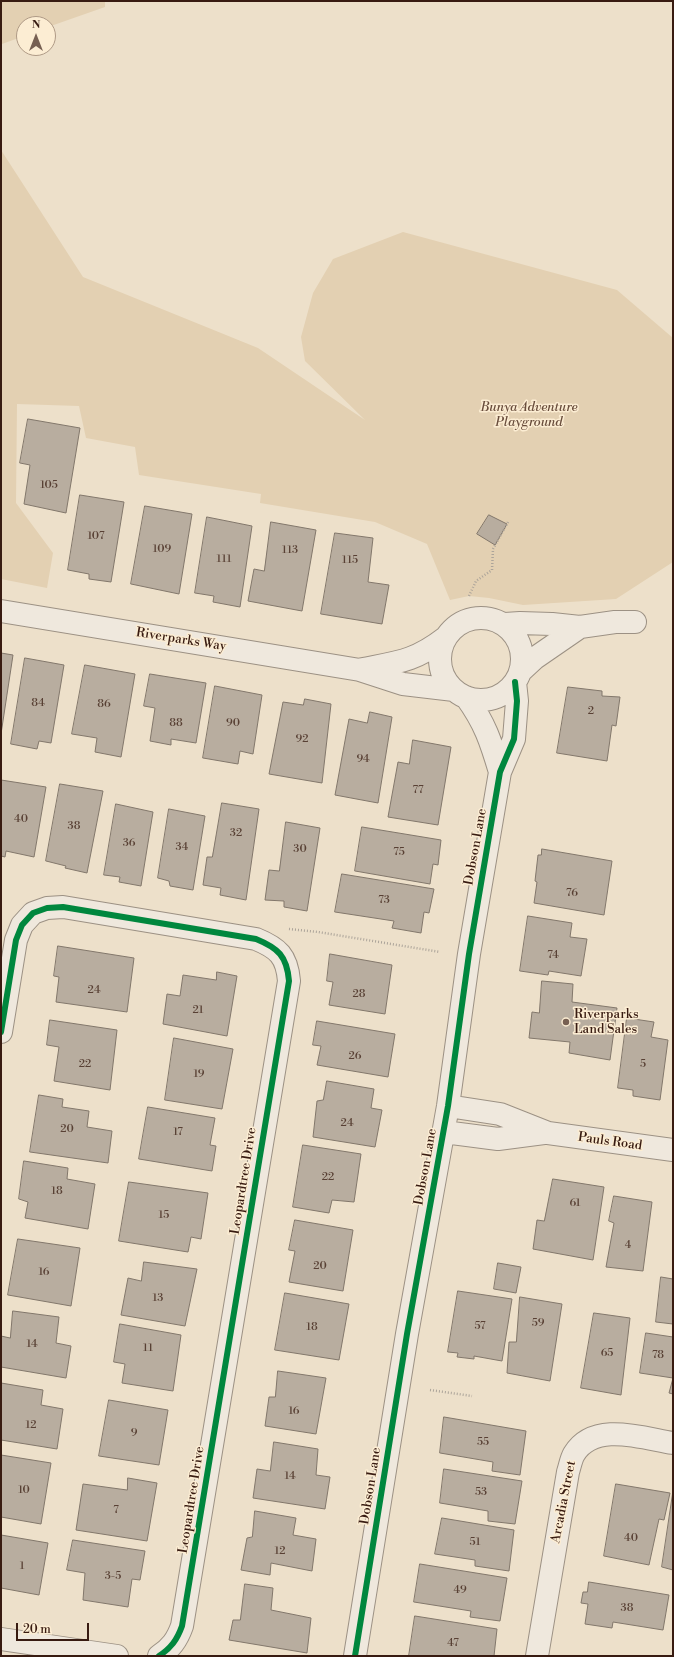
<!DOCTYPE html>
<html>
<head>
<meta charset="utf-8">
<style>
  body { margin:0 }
  #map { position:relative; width:674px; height:1657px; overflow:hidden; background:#ede0ca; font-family:"Libre Bodoni",serif }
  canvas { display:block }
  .frame { position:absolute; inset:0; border:2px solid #381b11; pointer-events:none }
  .north { position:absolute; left:16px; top:16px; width:40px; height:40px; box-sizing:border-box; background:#fcedd3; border:1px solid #ae9985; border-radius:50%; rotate:0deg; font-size:11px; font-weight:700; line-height:16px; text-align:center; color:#381b11 }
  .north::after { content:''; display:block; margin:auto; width:14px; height:18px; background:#776052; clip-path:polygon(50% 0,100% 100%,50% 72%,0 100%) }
  .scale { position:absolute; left:16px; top:1623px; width:73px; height:18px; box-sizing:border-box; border:2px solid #381b11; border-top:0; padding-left:5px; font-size:12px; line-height:14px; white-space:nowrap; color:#381b11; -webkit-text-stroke:3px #fcedd3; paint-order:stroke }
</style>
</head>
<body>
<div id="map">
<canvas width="674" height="1657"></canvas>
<div class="frame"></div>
<div class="north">N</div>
<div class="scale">20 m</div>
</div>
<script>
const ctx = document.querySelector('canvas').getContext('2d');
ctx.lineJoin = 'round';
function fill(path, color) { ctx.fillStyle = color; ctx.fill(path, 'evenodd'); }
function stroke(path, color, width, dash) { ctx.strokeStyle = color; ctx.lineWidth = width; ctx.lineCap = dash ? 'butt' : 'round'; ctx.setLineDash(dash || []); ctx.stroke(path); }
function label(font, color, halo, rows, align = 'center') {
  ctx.font = font + ' "Libre Bodoni",serif'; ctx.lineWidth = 3; ctx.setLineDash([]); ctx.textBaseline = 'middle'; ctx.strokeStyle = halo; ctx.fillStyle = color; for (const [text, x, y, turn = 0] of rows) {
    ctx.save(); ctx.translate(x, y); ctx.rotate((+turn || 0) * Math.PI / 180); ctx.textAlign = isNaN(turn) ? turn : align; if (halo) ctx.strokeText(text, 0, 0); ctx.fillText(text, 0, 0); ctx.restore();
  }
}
fill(new Path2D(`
  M1,1h104v6l-57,20v-3h-24v12l-22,8 -1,2z
  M1,150l82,127 175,71 107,72 -60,-59 -4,-24 12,-44 20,-34 70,-27 214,58 56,48v224l-57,37 -93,6 -34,-7 -20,-2 -19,4 -23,-56 -52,-22 -115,-19 1,-9 -122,-19 -4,-28 -49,-9 -7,-32 -62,-2 -1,99 37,50 -6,35 -46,-9z`), '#e3d0b2');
const building = new Path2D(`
  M28,419l52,9 -14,85 -42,-9 6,-39 -10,-2z
  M80,495l44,7 -13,80 -22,-3v-5l-21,-4z
  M145,506l47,8 -13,80 -48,-10z
  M489,515l18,9 -12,21 -18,-11z
  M207,517l45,9 -12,81 -27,-5 1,-6 -19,-3z
  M271,522l45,8 -14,81 -54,-10 6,-32 10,2z
  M335,533l38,5 -5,44 21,3 -7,39 -61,-10z
  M1,653l12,2 -12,79z
  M25,658l39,7 -13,78 -12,-2 -2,8 -26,-5z
  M85,665l50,9 -14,83 -26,-5 2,-14 -25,-4z
  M150,674l56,9 -10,60 -25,-4v6l-21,-4 5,-33 -11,-2z
  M215,686l47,9 -9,59 -13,-3 -2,13 -35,-6z
  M568,687l34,4v5l18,1 -4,29 -4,-1 -5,36 -50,-8z
  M305,699l26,5 -9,79 -53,-9 14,-72 20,3z
  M370,712l22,5 -14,86 -43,-8 14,-76 18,4z
  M413,740l38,7 -13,78 -50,-8 10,-55 11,2z
  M1,780l45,7 -12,70 -28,-6 -1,6 -4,-1z
  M60,784l43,7 -16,82 -22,-5 1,-2 -20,-5z
  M222,803l37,6 -13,91 -26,-5 1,-7 -18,-3 4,-28h5z
  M116,804l37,8 -12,74 -22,-4 1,-5 -16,-2z
  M169,809l36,7 -12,74 -23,-4 -1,-5 -11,-3z
  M286,822l34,6 -13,83 -23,-4v-6l-19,-1 4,-30 10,1z
  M362,827l79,13 -3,25 -5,-1 -3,20 -75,-13z
  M542,849l70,12 -8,54 -70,-12 3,-21 -2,-1 3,-26h3z
  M342,874l92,15 -5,24 -5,-1 -3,21 -29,-5 2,-7 -59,-9z
  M528,916l44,7 -2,14 17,2 -6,37 -32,-5 -1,4 -28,-4z
  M58,946l76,12 -7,54 -71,-10 3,-25 -5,-1z
  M330,954l62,11 -7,49 -56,-9 4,-23 -6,-1z
  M217,972l20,4 -10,60 -64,-12 4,-30 13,2 3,-21 33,5z
  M542,981l31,3 -1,18 45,6 -7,52 -41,-7 1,-11 -41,-4 3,-26 7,1z
  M627,1018l27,4 -3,15 17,3 -8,60 -27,-4v-6l-15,-2z
  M50,1020l67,10 -7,60 -56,-9 5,-34 -12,-2z
  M317,1021l78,13 -7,43 -71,-12 4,-19 -8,-1z
  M174,1038l59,11 -11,60 -57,-9z
  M327,1081l47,8 -3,19 11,2 -7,37 -62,-10 4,-36 6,-1z
  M39,1095l24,4 -1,8 27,4 -2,16 25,4 -4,32 -78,-11z
  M148,1107l67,11 -5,27 6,1 -4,25 -73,-12z
  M303,1145l58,9 -7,48 -22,-2 -3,13 -36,-6z
  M24,1161l44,7 -1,11 28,5 -7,45 -63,-11 3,-16 -9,-3z
  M553,1179l51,8 -11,73 -60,-11 4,-29 7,1z
  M129,1182l79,11 -7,46 -10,-2 -3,15 -69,-11z
  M614,1196l38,6 -9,69 -37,-4 8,-44 -5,-2z
  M295,1220l58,10 -10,61 -54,-9 6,-31 -6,-1z
  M18,1239l62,9 -9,58 -63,-11z
  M144,1262l53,7 -12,57 -64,-11 7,-37 13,3z
  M498,1263l23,4 -5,26 -22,-4z
  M661,1277l12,2v45l-17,-2z
  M458,1291l54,8 -10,62 -28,-5v3l-17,-2 1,-4 -10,-1z
  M285,1293l64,11 -10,56 -64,-10z
  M520,1297l42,7 -12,77 -43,-8 2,-31h7z
  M13,1311l46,6 -3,26 15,3 -5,32 -65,-11v-31l9,2z
  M594,1313l36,5 -9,77 -40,-7z
  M120,1324l61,11 -8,56 -51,-8 3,-19 -11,-2z
  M646,1333l27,4v57l-4,-1 4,-15 -33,-5z
  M278,1371l48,7 -10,56 -51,-8 4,-29h6z
  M1,1383l42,7 -2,15 22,4 -6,40 -56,-9z
  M109,1400l59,10 -9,55 -60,-9z
  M444,1417l82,14 -6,44 -28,-4 1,-9 -53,-9z
  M274,1442l44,7 -2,26 14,2 -5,32 -72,-11 4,-29 13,2z
  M1,1455l50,8 -10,61 -40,-7z
  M444,1469l78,12 -7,43 -27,-3v-10l-48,-8z
  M128,1478l29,5 -10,58 -71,-11 7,-46 44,6z
  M616,1484l54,9 -6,27 -5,-1 -10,46 -45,-9z
  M673,1491v79l-11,-3z
  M255,1511l41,7 -3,17 23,4 -4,32 -41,-8 -1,12 -29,-5 6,-32 5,-1z
  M442,1518l72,12 -5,41 -34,-5v-6l-40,-6z
  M1,1535l47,8 -9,52 -38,-7z
  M73,1540l72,11 -5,29 -8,-1 -4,28 -45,-7 2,-27 -18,-3z
  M420,1564l87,14 -7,43 -30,-4 1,-6 -57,-9z
  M589,1582l80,13 -6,35 -50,-8 -1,6 -27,-4 3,-20 -7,-1 2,-11h4z
  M245,1584l28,4 -2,22 40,8 -4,35 -78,-13 4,-20h7z
  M415,1616l82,13 -3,27h-85z`);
fill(building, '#b8ad9f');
stroke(building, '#82776b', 1);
const minor = new Path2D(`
  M1,611l359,59 43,14 51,6
  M440 659a41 41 0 1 1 82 0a41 41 0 1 1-82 0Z
  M505,624l15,-1 32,1 28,3 35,-5h20
  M363,669c36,-7 52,-8 82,-31
  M521,671l14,-13 45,-31
  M466,697c19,26 25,45 34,75
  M1,1032l15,-92 6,-15 11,-12 14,-5 16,-1 193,32c22,9 31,17 33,42l-107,645c-5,14 -11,22 -23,30
  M448,1106l52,8 48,19 125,17
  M444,1132l54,7 46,-6
  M1,1639l116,17
  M355,1656l52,-322 41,-228 21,-152 31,-182 14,-33 3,-38 -2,-19
  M537,1656l31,-184c2,-6 3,-13 6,-18 20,-33 68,-16 99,-11`);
stroke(minor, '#9c9184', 24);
stroke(new Path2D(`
  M469,596l7,-15 16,-11 1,-21 15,-27
  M289,929l29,3 122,20
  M430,1390l42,6`), '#aca49a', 2.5, [1, 2]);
stroke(minor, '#efe8dd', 22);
stroke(new Path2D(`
  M1,1032l15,-92 6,-15 11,-12 14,-5 16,-1 193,32c22,9 31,17 33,42l-107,645c-5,14 -11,22 -23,30
  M355,1656l52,-322 41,-228 21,-152 31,-182 14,-33 3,-38 -2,-19`), '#00873e', 6);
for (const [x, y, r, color] of [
  [566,1022,4,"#776052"]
]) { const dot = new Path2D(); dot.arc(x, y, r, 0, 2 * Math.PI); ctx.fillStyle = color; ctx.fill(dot); stroke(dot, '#fcedd3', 1.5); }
label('11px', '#584034', null, [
  ["105",49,485],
  ["107",96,536],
  ["109",162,549],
  ["113",290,550],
  ["111",224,559],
  ["115",350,560],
  ["84",38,703],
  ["86",104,704],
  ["2",591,711],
  ["88",176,723],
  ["90",233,723],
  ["92",302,739],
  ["94",363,759],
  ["77",418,790],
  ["40",21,819],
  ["38",74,826],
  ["32",236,833],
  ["36",129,843],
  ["34",182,847],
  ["30",300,849],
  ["75",399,852],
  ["76",572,893],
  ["73",384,900],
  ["74",553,955],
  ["24",94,990],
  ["28",359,994],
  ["21",198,1010],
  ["26",355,1056],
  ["22",85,1064],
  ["5",643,1064],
  ["19",199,1074],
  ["24",347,1123],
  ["20",67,1129],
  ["17",178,1132],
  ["22",328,1177],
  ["18",57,1191],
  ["61",575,1203],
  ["15",164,1215],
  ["4",628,1245],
  ["20",320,1266],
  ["16",44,1272],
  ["13",158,1298],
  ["59",538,1323],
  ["57",480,1326],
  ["18",312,1327],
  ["14",32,1344],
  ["11",148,1348],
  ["65",607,1353],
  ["78",658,1355],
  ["16",294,1411],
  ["12",31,1425],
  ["9",134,1433],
  ["55",483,1442],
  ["14",290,1476],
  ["10",24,1490],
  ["53",481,1492],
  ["7",116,1510],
  ["40",631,1538],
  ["51",475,1542],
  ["12",280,1551],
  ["1",22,1566],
  ["3-5",113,1576],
  ["49",460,1590],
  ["38",627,1608],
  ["47",453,1643]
]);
label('italic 13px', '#694d3c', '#fcedd3', [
  ["Bunya Adventure",529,408],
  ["Playground",529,423]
]);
label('13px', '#381b11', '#fcedd3', [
  ["Riverparks Way",181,640,9],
  ["Dobson Lane",476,847,-80],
  ["Pauls Road",610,1142,8],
  ["Dobson Lane",426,1167,-80],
  ["Leopardtree Drive",244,1181,-81],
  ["Dobson Lane",371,1486,-81],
  ["Leopardtree Drive",192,1500,-81],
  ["Arcadia Street",564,1502,-79]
]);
label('13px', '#381b11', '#fcedd3', [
  ["Riverparks",574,1015],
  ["Land Sales",574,1030]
], 'left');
</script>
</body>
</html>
